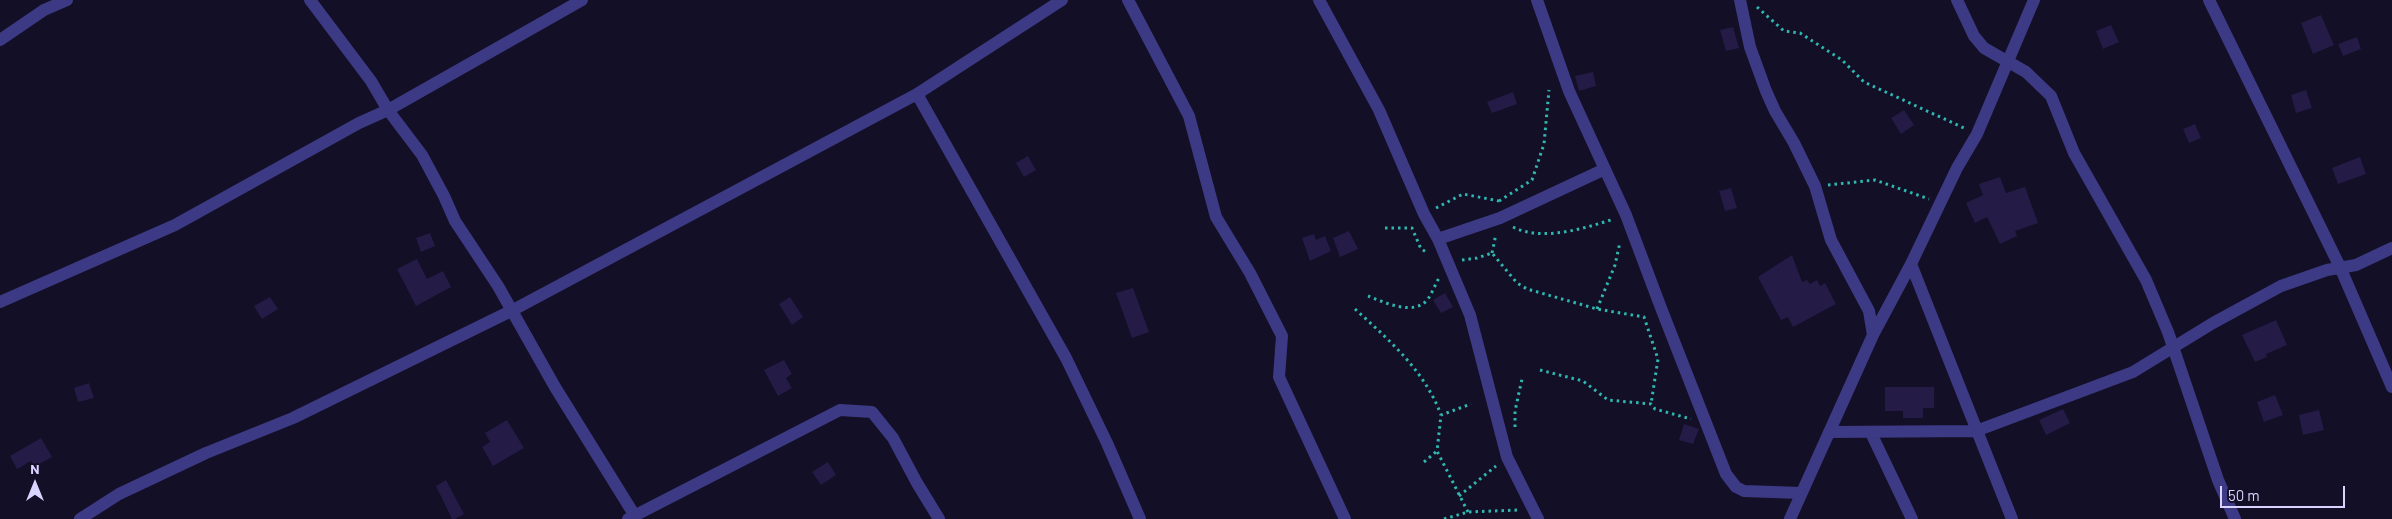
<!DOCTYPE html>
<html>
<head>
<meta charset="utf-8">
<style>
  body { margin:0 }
  #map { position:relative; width:2392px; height:519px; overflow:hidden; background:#130f26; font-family:Barlow,sans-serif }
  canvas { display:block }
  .north { position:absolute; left:10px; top:459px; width:50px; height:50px; -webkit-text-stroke:4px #130f26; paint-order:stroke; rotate:0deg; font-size:14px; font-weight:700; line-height:20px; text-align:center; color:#d9d4ff }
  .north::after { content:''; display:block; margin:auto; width:18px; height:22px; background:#d9d4ff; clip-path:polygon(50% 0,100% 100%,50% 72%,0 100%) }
  .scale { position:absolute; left:2220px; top:486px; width:125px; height:22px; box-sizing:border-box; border:2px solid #d9d4ff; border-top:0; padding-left:6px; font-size:15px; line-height:18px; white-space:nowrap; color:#d9d4ff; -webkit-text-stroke:4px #130f26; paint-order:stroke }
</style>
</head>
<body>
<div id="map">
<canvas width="2392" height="519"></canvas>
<div class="north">N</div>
<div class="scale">50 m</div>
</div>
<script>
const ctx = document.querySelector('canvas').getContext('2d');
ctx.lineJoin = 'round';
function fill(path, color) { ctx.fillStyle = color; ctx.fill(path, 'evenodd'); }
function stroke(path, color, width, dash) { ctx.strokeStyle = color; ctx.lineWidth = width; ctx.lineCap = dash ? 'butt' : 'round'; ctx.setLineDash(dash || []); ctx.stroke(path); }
fill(new Path2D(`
  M2321,15l13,30 -21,9 -12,-31z
  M2111,25l8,17 -16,7 -7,-18z
  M1733,27l6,21 -13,3 -6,-21z
  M2357,37l4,12 -18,7 -5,-12z
  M1593,72l3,14 -17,5 -4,-15z
  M2306,90l6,18 -16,5 -5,-18z
  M1513,92l4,12 -25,9 -5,-11z
  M1904,110l10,15 -13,9 -10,-16z
  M2195,124l6,14 -12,5 -6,-14z
  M1028,156l8,14 -12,7 -8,-14z
  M2360,157l6,17 -28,10 -6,-16z
  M2000,177l6,16 19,-6 13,36 -23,8 2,5 -17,8 -13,-27 -12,6 -9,-20 17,-8 -4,-11z
  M1731,188l6,20 -12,3 -6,-20z
  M1349,231l9,18 -18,8 -7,-19z
  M430,233l5,13 -14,6 -5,-14z
  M1314,234l2,6 9,-4 6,15 -21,10 -8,-23z
  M1792,255l10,27 5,-2 3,4 7,-4 3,6 5,-3 11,21 -43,23 -5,-10 -7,3 -23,-43z
  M417,259l10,20 16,-8 8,16 -35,19 -19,-37z
  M1133,288l16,44 -17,6 -16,-45z
  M1445,293l8,14 -12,6 -8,-13z
  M270,297l8,12 -16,10 -8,-13z
  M790,297l13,20 -11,8 -13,-21z
  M2276,320l11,25 -21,9 1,3 -12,5 -13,-27z
  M784,360l8,14 -6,4 6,10 -14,8 -14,-26z
  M89,383l5,15 -16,4 -4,-14z
  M1885,387h49v21h-11v10h-20v-7h-18z
  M2275,395l8,20 -19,7 -7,-20z
  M2063,409l7,14 -24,12 -7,-15z
  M2319,410l5,20 -21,5 -4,-20z
  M507,420l17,28 -31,18 -11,-19 8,-5 -5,-9z
  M1684,424l15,5 -6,15 -14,-4z
  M41,438l11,19 -18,10 -3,-6 -14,8 -7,-13z
  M828,462l8,13 -15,10 -9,-13z
  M446,480l18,34 -9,5h-3l-16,-33z`), '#241b47');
stroke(new Path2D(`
  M1757,7l27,24 16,2 42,27 22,22 100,46
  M1828,185l47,-5 54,19
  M1499,201l33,-21 12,-36 5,-54
  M1436,208l27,-14 36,7
  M1513,227c30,15 72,1 101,-8
  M1385,228h27l9,21 7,4
  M1492,253l4,-19
  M1462,260l15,-2 15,-5 25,30 10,6 70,20 47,8 14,42 -7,45
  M1368,296c16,6 46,21 60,3 4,-6 7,-14 11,-21
  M1355,309c34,31 70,62 86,106
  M1597,309l18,-44 5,-23
  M1540,370l43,11 25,19 43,4 4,5 36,10
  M1515,427v-16l7,-32
  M1424,462l13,-11
  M1459,496l37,-30
  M1468,512l-31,-61 4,-36 30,-11
  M1444,519l24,-7 52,-2`), '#2fb8b0', 3, [2.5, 4]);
stroke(new Path2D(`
  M310,0l61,81 17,29 34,45 22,41 11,25 43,65 57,101 80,129
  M1128,0l61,116 27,101 34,56 32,63 -3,41 66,142
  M1319,0l60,110 45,104 14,25 32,76 37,142 31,62
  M1537,0l32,91 57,124 35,93 65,166 10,13 8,4 57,2
  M1740,0l10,47 16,44 9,20 19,32 21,43 16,54 38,71 4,24
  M1957,0l17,36 10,12 42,24 25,24 23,57 72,127 22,52 50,148 17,39
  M2209,0l131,267 52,120
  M0,40l44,-30 23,-10
  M917,94l149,264 41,85 33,76
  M1438,239l62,-21 105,-49
  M1911,264l101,255
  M0,302l175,-77 184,-102 29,-13 194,-110
  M1829,432l147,-1 157,-59 80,-49 68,-37 46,-16 29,-5 36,-17
  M1871,433l41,86
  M80,519l39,-25 87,-41 87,-35 220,-108 404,-216 145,-94
  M628,519l212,-109 32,2 21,26 24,45 22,36
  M1790,519l83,-184 38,-71 46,-96 20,-34 57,-134`), '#3d3a85', 12);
</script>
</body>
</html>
